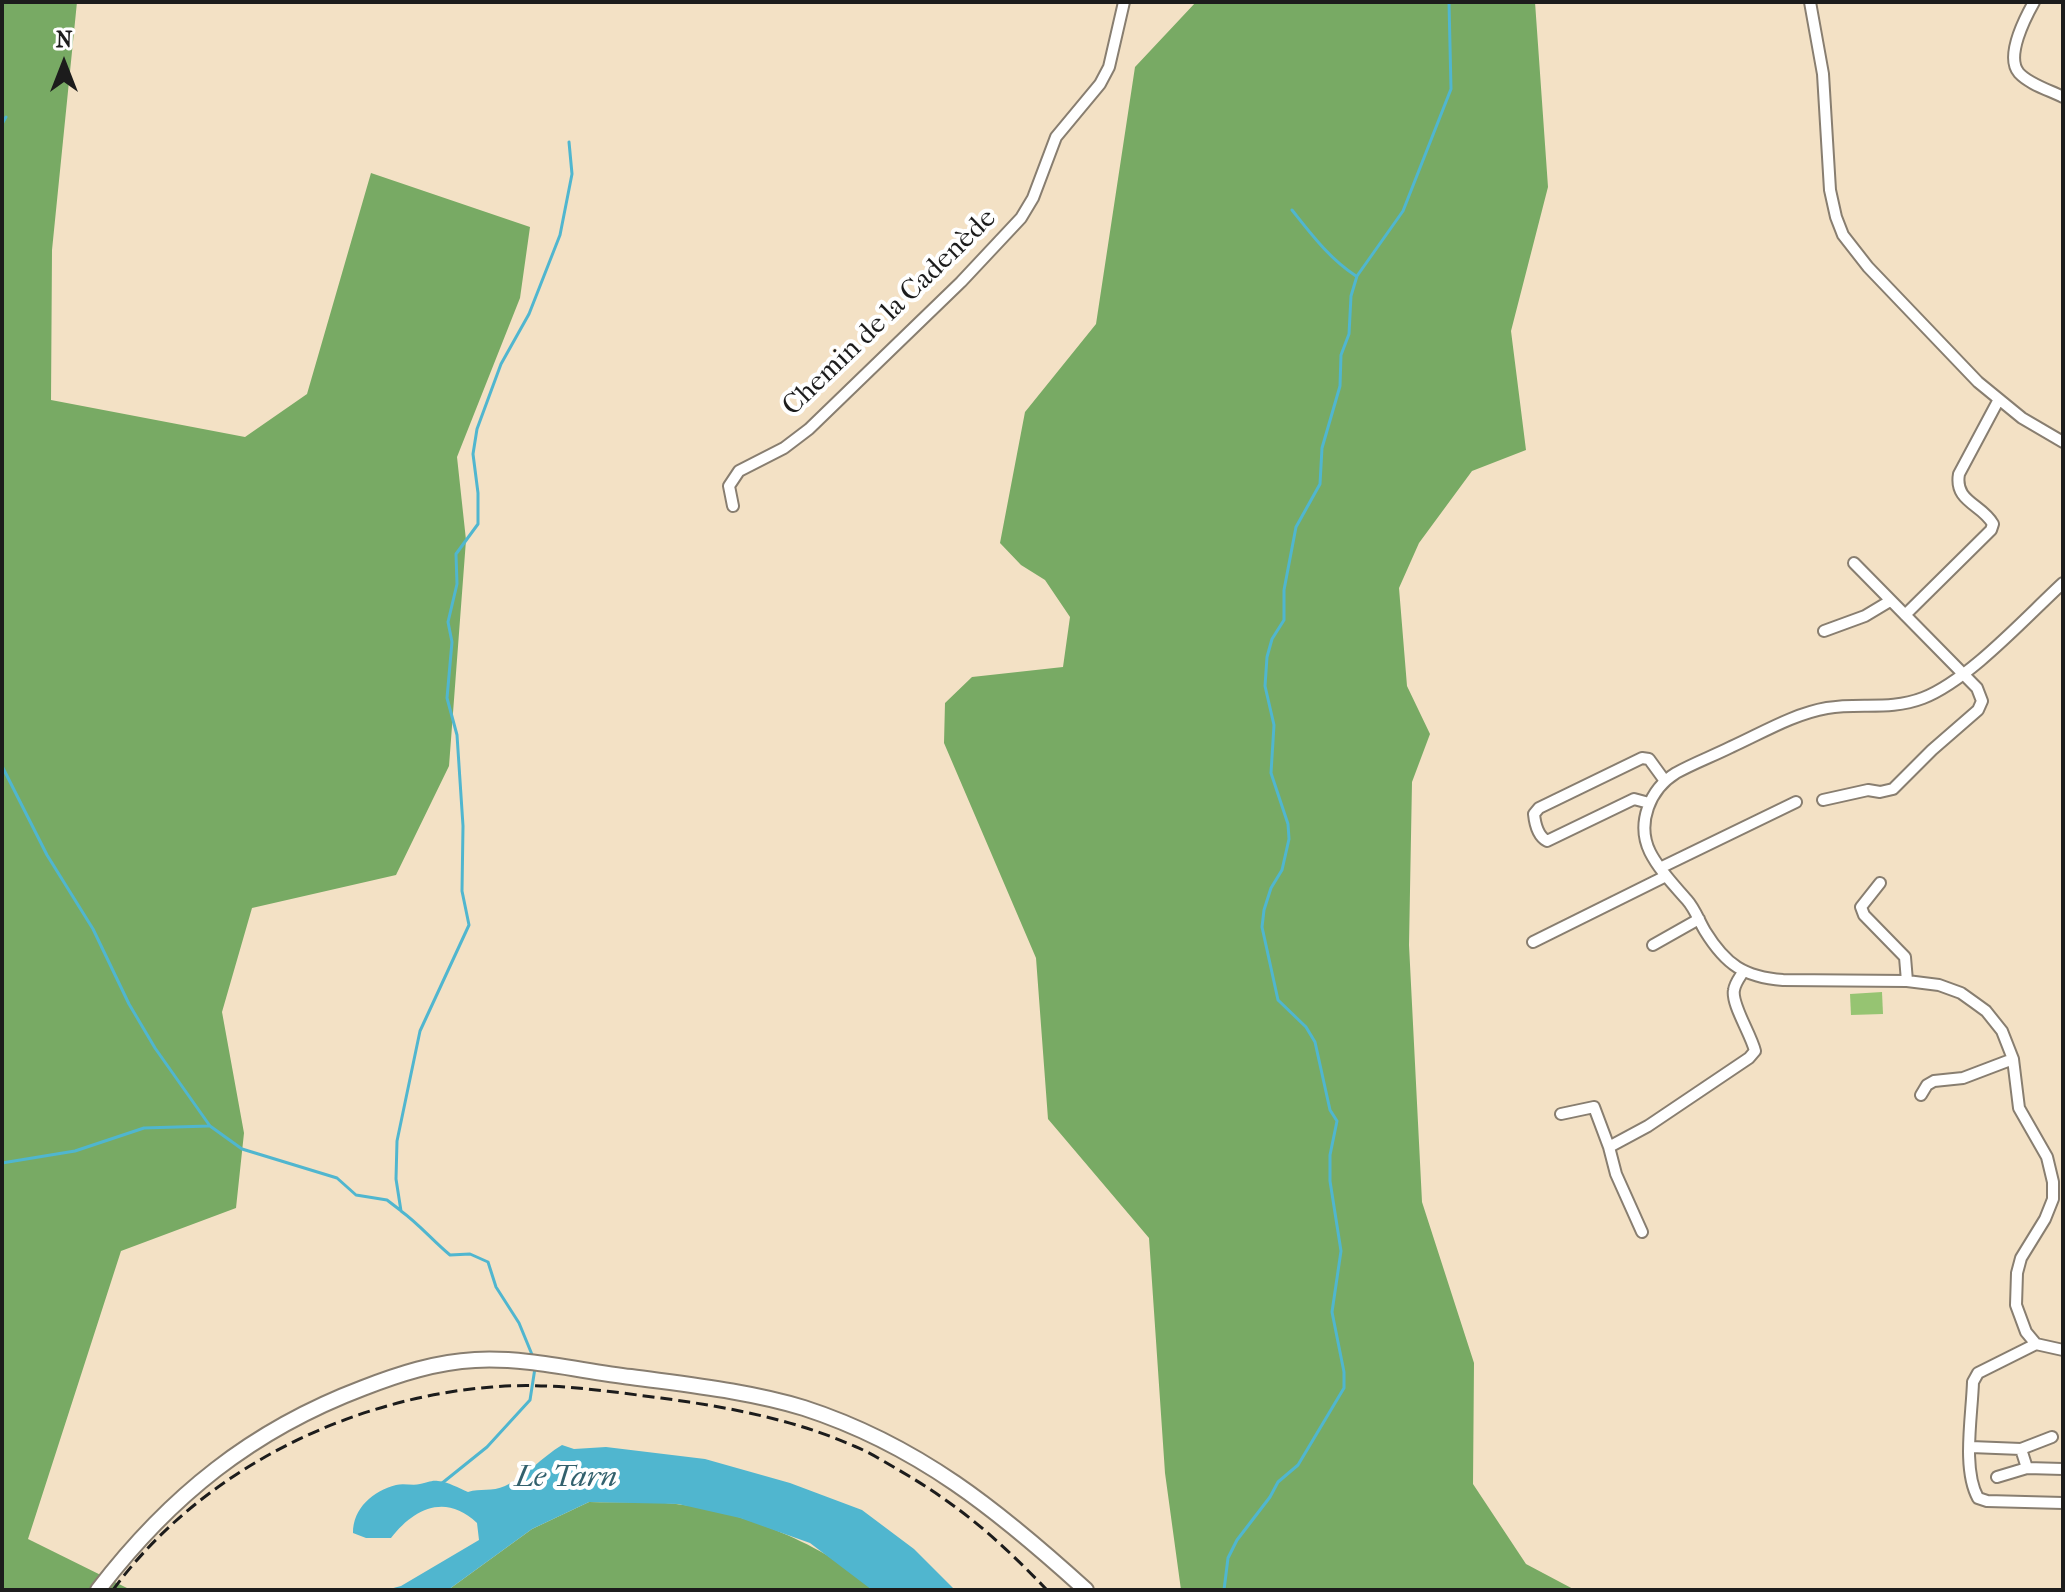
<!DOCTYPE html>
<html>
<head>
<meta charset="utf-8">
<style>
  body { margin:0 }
  #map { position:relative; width:2065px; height:1592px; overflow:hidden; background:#f3e1c5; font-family:"IM FELL French Canon",serif }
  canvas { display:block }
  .frame { position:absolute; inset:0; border:4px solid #1c1c1c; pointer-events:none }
  .north { position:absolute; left:24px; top:24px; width:80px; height:80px; -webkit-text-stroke:6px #fff; paint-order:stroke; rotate:0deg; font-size:22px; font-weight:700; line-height:32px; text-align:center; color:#1c1c1c }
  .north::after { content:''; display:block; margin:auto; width:28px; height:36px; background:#1c1c1c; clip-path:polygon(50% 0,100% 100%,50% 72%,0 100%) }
</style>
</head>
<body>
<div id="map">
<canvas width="2065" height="1592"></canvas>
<div class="frame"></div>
<div class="north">N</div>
</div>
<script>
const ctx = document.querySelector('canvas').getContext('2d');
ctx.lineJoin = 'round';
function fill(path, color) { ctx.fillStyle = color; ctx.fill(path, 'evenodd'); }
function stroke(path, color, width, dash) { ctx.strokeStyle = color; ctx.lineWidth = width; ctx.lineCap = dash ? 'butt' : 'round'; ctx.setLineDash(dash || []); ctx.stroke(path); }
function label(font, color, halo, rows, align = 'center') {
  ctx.font = font + ' "IM FELL French Canon",serif'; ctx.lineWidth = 8; ctx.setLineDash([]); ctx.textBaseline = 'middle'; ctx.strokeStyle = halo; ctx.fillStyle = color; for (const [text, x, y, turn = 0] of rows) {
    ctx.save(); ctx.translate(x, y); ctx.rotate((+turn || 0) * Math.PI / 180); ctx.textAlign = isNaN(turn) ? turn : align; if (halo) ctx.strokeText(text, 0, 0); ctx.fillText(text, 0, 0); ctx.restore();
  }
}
fill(new Path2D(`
  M1882,992l1,22 -32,1 -1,-21z`), '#96c472');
fill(new Path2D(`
  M2,2h75l-25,248 -1,150 194,37 62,-43 64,-221 159,54 -10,71 -63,159 9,83 -17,226 -53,109 -144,33 -30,104 22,121 -8,75 -115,43 -93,288 103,51h-129z
  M1196,2h339l13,185 -37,144 15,119 -54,21 -53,72 -20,45 8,98 23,48 -18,48 -3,163 13,257 52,161 -1,121 53,80 49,26h-394l-16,-117 -16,-235 -101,-119 -12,-161 -92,-215 1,-40 27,-26 91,-10 7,-50 -25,-37 -24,-15 -21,-22 25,-131 71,-88 39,-257z
  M589,1502c29,1 58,-1 87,2 61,6 154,41 196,86h-424l84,-61z`), '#78aa64');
fill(new Path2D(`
  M562,1445l12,4 32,-2 99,12 85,24 72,27 52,39 41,41h-83l-62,-47 -70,-25 -62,-14 -89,-2 -57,27 -84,61h-62l15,-4 78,-46 -2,-17c-31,-30 -63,-15 -86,15h-25l-13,-5c0,-25 20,-42 43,-48 8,-2 17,1 24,-1 7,-1 11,-4 18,-3 10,1 21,7 30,11 12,-4 24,0 37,-6 20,-9 37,-29 57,-41z`), '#50b6cf');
stroke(new Path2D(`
  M2,124l4,-7
  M1292,210c20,25 37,48 64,66
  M2,766l45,89 46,74 36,75 26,44 55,78 32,23 95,29 19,17 31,5 13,10
  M2,1163l73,-12 69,-23 65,-2
  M533,1357l-14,-34 -23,-36 -8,-25 -18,-8 -20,1c-17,-14 -31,-31 -49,-44l-5,-32 1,-38 23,-110 49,-106 -7,-34 1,-65 -6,-91 -10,-37 5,-56 -4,-20 9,-38 -1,-30 22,-30v-31l-5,-39 4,-25 24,-65 28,-50 31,-79 12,-61 -3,-32
  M441,1484l46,-37 43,-47 5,-32
  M1224,1590l4,-32 9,-18 33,-43 8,-15 20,-17 46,-77v-16l-12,-60 9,-61 -11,-70v-26l7,-34 -7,-11 -15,-68 -9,-15 -28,-27 -16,-73 2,-17 7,-22 11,-18 7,-31 -1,-15 -17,-51 3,-48 -9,-39 2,-29 5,-18 12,-19v-30l12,-63 24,-43 2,-36 18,-62 1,-31 8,-21 2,-38 6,-20 46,-65 48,-122 -2,-87`), '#50b6cf', 3);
const minor = new Path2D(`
  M1810,2l13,72 7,116 6,27 7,18 25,32 110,115 44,36 41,24
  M2034,2c-9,16 -29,55 -15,71 10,11 30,17 44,24
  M733,506l-4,-20 10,-15 45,-23 25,-19 152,-147 60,-64 12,-20 23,-61 44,-53 9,-17 15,-65
  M2063,583c-38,35 -94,97 -140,115 -34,13 -63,4 -96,10 -34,6 -65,25 -96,39 -18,9 -37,16 -55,26 -26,16 -40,50 -26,79 9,18 24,33 37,48 8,9 12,21 18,31 21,34 39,46 78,49l124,1 32,4 22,8 14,10 11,8 16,20 11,28 6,49 28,49 6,25v17l-8,20 -24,39 -4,15 -1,32 10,27 10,12 27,6
  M1905,615l86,-85 2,-6c-11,-20 -39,-22 -34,-50l39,-73
  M1824,631l41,-15 25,-15
  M1823,800l45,-10 12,2 13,-3 39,-39 46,-40 4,-9 -5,-13 -123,-125
  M1649,803l-15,-4 -87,42c-9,-5 -12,-17 -13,-27l5,-6 103,-50 7,1 16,22
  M1660,868l136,-66
  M1880,883l-19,24 3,8 41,42 2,24
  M1533,942l133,-66
  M1653,945l46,-26
  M1921,1095l6,-10 7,-4 29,-3 50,-19
  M1561,1114l33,-7 15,40
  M1642,1232l-26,-58 -7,-27 39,-21 101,-68 6,-7c-4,-17 -24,-47 -21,-61 1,-7 6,-13 9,-18
  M2036,1344l-58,29 -5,9c-1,34 -11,87 5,116l9,3 76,2
  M1971,1447l50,2 31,-12
  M2027,1468l36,1
  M1997,1477l30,-9 -6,-19`);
const secondary = new Path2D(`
  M98,1590c72,-94 154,-160 265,-202 36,-14 73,-26 112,-28 51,-3 105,11 156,17 58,8 117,14 173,31 114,37 195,103 282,182`);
stroke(minor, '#887e70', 14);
stroke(secondary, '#887e70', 18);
stroke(minor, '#fff', 10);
stroke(secondary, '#fff', 14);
stroke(new Path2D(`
  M113,1590c86,-118 235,-192 379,-203 56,-5 113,4 169,11 66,9 132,21 193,48 15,6 29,15 43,23 62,36 100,69 150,121`), '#1c1c1c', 3, [12, 6]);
label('28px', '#1c1c1c', '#fff', [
  ["Chemin de la Cadenède",890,313,-44]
]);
label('italic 30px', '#33616d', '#fff', [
  ["Le Tarn",566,1479]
]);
</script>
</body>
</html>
